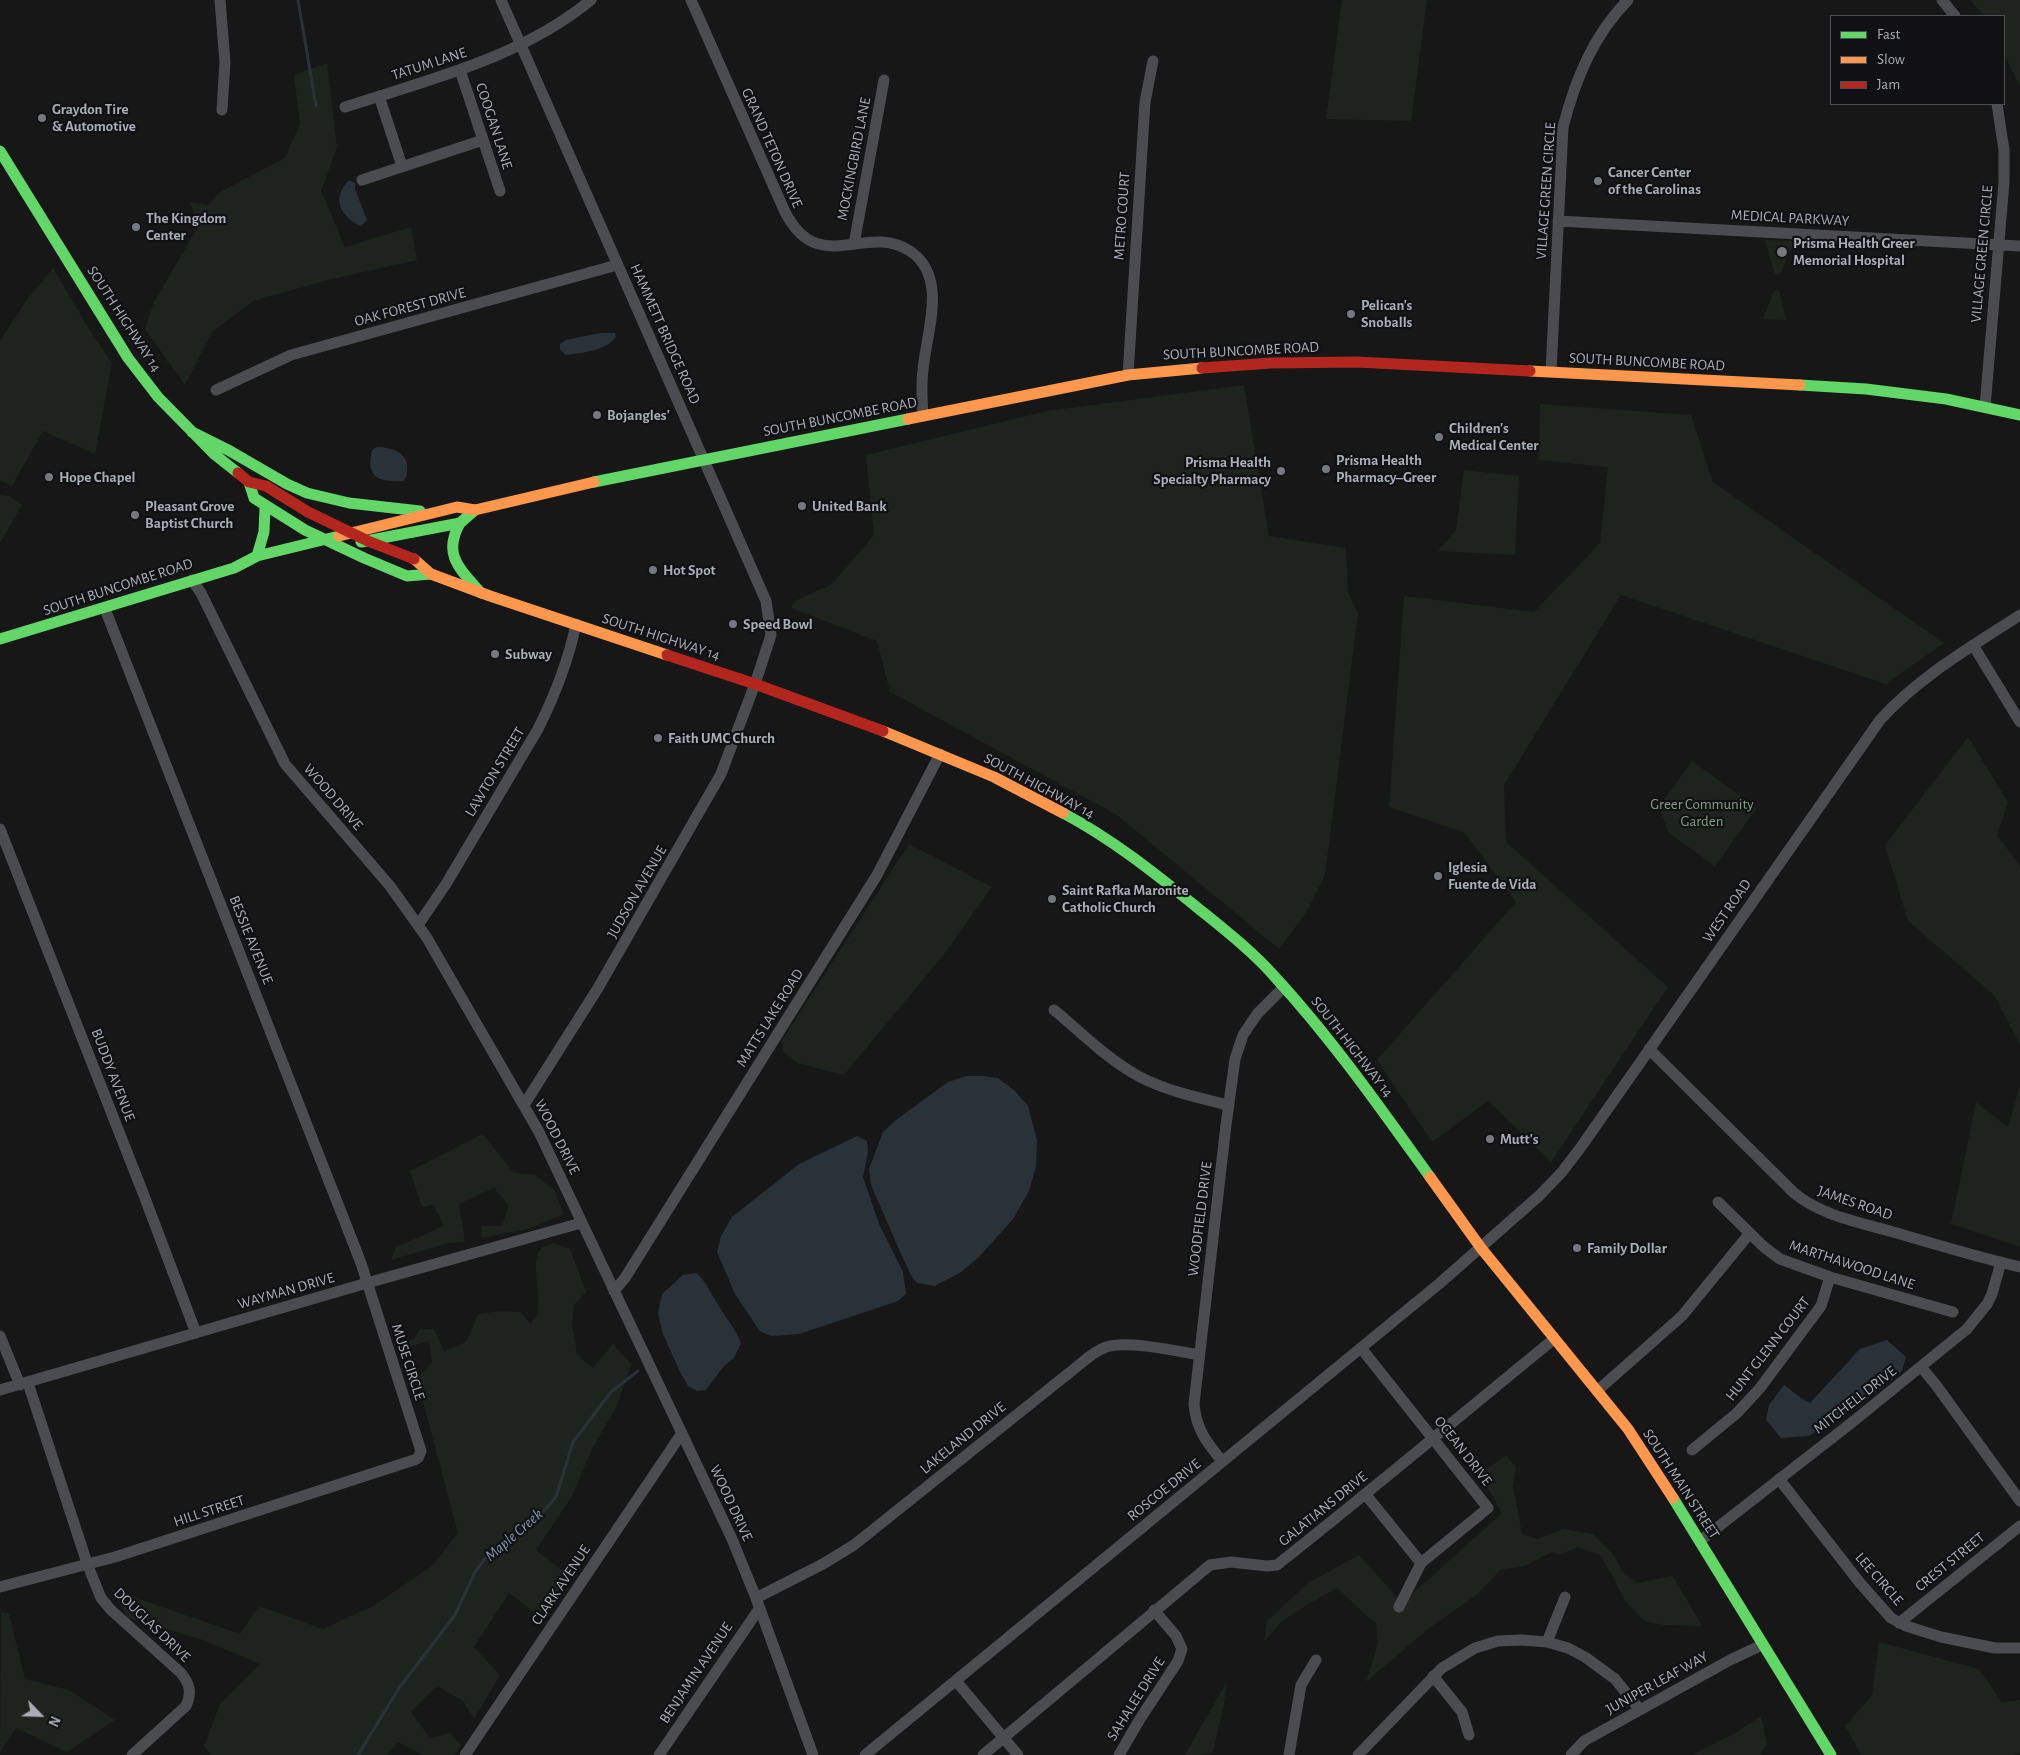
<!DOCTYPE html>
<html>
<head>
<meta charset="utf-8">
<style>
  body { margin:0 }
  #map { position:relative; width:2020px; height:1755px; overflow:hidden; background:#171717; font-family:"Alegreya Sans",sans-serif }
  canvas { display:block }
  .legend { position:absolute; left:1830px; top:15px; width:175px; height:90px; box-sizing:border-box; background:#111113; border:1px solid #4d4f55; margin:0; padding:6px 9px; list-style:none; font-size:15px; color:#a8adb8 }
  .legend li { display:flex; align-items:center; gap:10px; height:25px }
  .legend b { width:25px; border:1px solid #4d4f55 }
  .north { position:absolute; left:15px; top:1690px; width:50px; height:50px; -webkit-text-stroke:4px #111113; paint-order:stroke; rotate:114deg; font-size:14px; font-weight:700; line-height:20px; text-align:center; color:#a8adb8 }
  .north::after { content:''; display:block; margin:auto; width:18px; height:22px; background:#a8adb8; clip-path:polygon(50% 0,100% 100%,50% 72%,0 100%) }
</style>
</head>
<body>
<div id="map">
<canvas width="2020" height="1755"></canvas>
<ul class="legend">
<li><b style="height:6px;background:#63d668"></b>Fast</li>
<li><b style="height:6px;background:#ff974d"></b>Slow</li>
<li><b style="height:6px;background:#b3261e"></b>Jam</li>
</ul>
<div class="north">N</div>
</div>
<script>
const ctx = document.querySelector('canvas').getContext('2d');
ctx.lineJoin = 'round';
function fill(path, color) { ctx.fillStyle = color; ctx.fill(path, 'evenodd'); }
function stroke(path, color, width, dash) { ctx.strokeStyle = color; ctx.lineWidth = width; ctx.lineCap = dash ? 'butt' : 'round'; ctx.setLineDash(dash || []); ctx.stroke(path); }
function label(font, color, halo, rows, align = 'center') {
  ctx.font = font + ' "Alegreya Sans",sans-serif'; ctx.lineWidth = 4.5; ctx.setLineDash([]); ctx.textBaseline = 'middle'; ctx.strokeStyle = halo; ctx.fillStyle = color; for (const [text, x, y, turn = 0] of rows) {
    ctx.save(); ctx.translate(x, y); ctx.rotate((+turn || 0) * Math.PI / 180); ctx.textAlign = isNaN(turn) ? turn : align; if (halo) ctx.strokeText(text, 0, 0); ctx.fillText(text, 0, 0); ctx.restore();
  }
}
fill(new Path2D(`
  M1342,0h85l-16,121 -85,-2z
  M1970,0h50v86l-16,-32v-38h-20z
  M327,63l10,84 -16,44 24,56 66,-20 6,33 -89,20 -75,21 -41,31 -27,53 -40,-56 9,-27 44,-75 -8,-25 18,3 12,-13 65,-34 15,-34 -6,-49z
  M1765,240l30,1 -15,33h-5z
  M53,268l33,56 26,39 -17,91 -52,-23 -31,55 -12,-6v-139l26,-40z
  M1774,291h5l7,29 -23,-1z
  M1244,385l25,151 77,12 2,44 10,21 -33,262 -19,38 -27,36 -162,-134 -227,-123 -13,-51 -86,-33 4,-7 37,-17 42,-49 -8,-80 181,-44z
  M1540,404l151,11 22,67 231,161 -58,41 -265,-89 -117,190 2,57 162,145 -117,175 -63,-61 -56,41 -55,-82 139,-158 -51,-69 -76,-26 15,-211 130,16 66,-69 8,-76 -69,-7z
  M1464,470l55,6 -4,79 -77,-4 18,-21z
  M0,495l9,1 13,9 -22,38z
  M1968,737l40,65 -11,33 23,31v179l-25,-49 -87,-75 -23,-76z
  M1692,761l65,47 -42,58 -46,-33 -10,-26z
  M909,844l83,43 -47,66 -101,122 -46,-12 -15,-11 -1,-12z
  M2020,1085v162l-69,-23 25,-122 32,25z
  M483,1134l31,39 21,2 19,15 10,24 -36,15 -47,9 1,-12h20l7,-20 -15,-18 -35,16 6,38 -16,1 -58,17 5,-13 48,-21 -11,-21 -11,2 -12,-36z
  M553,1243l17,6 16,43 -12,13 -2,19 5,30 16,14 20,-24 18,20 -14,42 -25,43 -21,49 -35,52 33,26 -26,43 -34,-26 -35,54 26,28 -26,44 -11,-18 -26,-15 -26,26 19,26 20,-5 11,12 -6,10h-31l-26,-13 -11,13h-176l-7,-9 16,-42 40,-40 -57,-24 -75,-22 -17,-29 129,45 19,-28 64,23 50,-23 59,-40 26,-33 -41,-154 15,-17 -3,-21 -20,6 -7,-4 12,-4 6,-10h14l10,22 22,-9 12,-28 22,-3 20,1 11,12c2,-3 5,-7 6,-10 6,-19 -9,-53 5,-66 3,-2 8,-3 11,-5z
  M1506,1455l10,12 -3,19 9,48 15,5 26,-10 30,5 20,20 10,18 14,11 36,-7 29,50 -37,-1 -19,-3 -21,-21 -13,-26 -12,-20 -22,-8 -19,8 -7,-3 -27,14 -25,4 -22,24 -50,35 -62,53 12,-39 -2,-19 -39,-36 -27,15 -28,18 -18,21 3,-21 41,-38 51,-28 43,48 100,-90 -22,-39z
  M1,1612l8,2 16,65 44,11 46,30 -48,32 -51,-24 -16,24z
  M1879,1642l100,27 23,33 18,-2v53l-6,2h-153l-16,-29 27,-31z
  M1227,1681l-3,23 -11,48 -11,3h-17z
  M1761,1716l6,28 -7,11h-68l43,-22z`), '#1d241e');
fill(new Path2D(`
  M349,180l6,3v6l12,31 -6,6c-21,-9 -30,-28 -12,-46z
  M600,333h15l1,4c-11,14 -33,16 -50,18l-6,-5v-6l6,-4z
  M377,447c14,0 33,6 30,23 0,5 0,7 -4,11 -25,1 -37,-3 -31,-31z
  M966,1076h18l14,2 17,13 13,15 9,34 -1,26 -7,25 -16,28 -34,38 -18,15 -26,14 -17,-3 -5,-4 -12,-25 -30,-69 -2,-16 14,-37 13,-12 52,-38z
  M857,1136l10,5 1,11 -5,25 16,47 24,48 3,22 -8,7 -99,33 -28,2 -11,-5 -25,-37 -18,-42 4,-16 11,-19 67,-53z
  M697,1273c10,10 14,21 22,33 7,13 17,23 22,37l-7,15 -11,9 -17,23 -9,1 -9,-5 -7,-12 -18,-40 -5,-21 4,-19 21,-19z
  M1887,1340l19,17 -4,14 -37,30 -56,35 -28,2 -15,-18 3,-15 15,-20 17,13 9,5 50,-54z`), '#2a3239');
stroke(new Path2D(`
  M298,0l18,106
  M358,1755l41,-67 56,-73 20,-43 13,-17 25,-15 22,-19 21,-24 17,-55 38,-50 27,-21`), '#2a3239', 3);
stroke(new Path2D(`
  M220,0l5,62 -3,48
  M501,0l265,601 5,34 -16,49 -34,90 -123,214 -74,117
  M691,0l94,212c34,66 80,10 125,39 39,26 16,82 13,119 -2,15 -1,31 0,46
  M1942,0l13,16
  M460,70l40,121
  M379,96l23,70
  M345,107c86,-28 175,-49 246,-107
  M362,180l121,-40
  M1558,221l462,25
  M854,244l30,-164
  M1551,372l12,-245c12,-46 30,-92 65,-127
  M1128,375l17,-273 8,-41
  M216,390l75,-35 326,-90
  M1985,407l19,-225v-32l-7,-46
  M192,580l9,13 84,171 105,122 37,52 112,194 193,407 24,59 57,157
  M1973,645l47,77
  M0,829l143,364 53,140
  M418,925l28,-41 92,-155c16,-32 31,-71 38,-105
  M1054,1010c27,22 54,50 86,67 27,14 59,21 88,28
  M1649,1049l145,144c28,23 65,29 99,39 42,12 84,25 127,35
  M1718,1202l46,45 16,12 50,18 123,35
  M614,1291l11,-13 252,-403 63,-121
  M0,1336l20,49
  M1361,1348l127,160 -67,55 -55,-68
  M1921,1367l15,18 84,116
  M28,1383l60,183 13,32 10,12 70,63c9,11 11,20 5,33l-54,49
  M0,1390l367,-107 214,-60
  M1597,1391l85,-75 68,-83
  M1692,1450l45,-37 23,-25 61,-82 9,-29
  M1222,1461c-15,-18 -26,-32 -28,-57l32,-279 9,-66 8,-24 8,-12 7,-10 25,-25
  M1779,1479l81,104 31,35 15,8 35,11 54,11h25
  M1700,1541l150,-117 117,-95 20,-25 5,-10 9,-32
  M0,1587l115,-30 299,-97 4,-2 3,-7 -60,-188 -256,-654
  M756,1598l67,-34 31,-19 220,-176c10,-8 20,-18 32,-22 20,-7 71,4 93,8
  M1399,1607l22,-44
  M1899,1623l121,-97
  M1547,1642l18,-45
  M1433,1676l29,36 7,23
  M956,1681l62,74
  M465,1755l217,-322
  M659,1755l100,-146
  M865,1755l575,-472 100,-88 22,-23 19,-25 299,-427c40,-44 91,-73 140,-105
  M983,1755l227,-190 21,-3 36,4 10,-1c94,-74 185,-151 277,-226
  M1119,1755l21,-36 38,-58 4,-12 -6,-13 -22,-26
  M1289,1755l12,-70 15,-25
  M1358,1755l84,-87 33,-20 23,-7 24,-1 25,2 21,6 17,9 30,22 25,31
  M1571,1755l13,-14 146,-81 32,-15`), '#4b4c50', 11);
stroke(new Path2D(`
  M0,151l128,207 30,39 56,57 24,19
  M1800,385l66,4 80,10 74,16
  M192,432l38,19 57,33 20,9 42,10 71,8
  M249,482l5,16 51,32 59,28 43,18 24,-2
  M594,482l314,-63
  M460,523c-18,32 0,46 21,70
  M361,542l99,-19 15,-13
  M257,556l7,-24 1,-25
  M0,639l234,-71 23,-12 82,-20
  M1063,813c49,26 93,61 136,96 26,21 54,43 76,68 57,62 106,132 155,200
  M1673,1498l158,257`), '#63d668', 11);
stroke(new Path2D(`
  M1530,371l270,14
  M908,419l220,-44 74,-7
  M339,536l118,-29 18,3 119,-28
  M414,559l17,15 59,22 177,59
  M883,731l111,46 69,36
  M1430,1177l51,71 147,181 45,69`), '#ff974d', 11);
stroke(new Path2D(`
  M1202,368l69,-5 86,-1 173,9
  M238,473l11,9 17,4 42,26 60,29 46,18
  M667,655l88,29 128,47`), '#b3261e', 11);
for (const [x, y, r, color] of [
  [42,118,5,"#757880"],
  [1598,181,5,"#757880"],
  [136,227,5,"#757880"],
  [1782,252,6,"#757880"],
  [1351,314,5,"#757880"],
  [597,415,5,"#757880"],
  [1439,437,5,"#757880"],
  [1326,469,5,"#757880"],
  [1281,471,5,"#757880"],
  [49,477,5,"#757880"],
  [802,506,5,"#757880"],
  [135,515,5,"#757880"],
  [653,570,5,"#757880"],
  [733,624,5,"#757880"],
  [495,654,5,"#757880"],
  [658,738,5,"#757880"],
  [1438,876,5,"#757880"],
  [1052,899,5,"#757880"],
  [1490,1139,5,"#757880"],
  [1577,1248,5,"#757880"]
]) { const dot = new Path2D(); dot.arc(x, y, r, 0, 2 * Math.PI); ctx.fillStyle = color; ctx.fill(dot); stroke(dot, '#111113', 2); }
label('15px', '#a8adb8', '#111113', [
  ["TATUM LANE",429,64,-18],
  ["COOGAN LANE",494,126,72],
  ["GRAND TETON DRIVE",772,148,66],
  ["MOCKINGBIRD LANE",854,159,-79],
  ["VILLAGE GREEN CIRCLE",1546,191,-86],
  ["METRO COURT",1122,216,-86],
  ["MEDICAL PARKWAY",1790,218,3],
  ["VILLAGE GREEN CIRCLE",1982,254,-85],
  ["OAK FOREST DRIVE",410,307,-15],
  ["SOUTH HIGHWAY 14",124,319,57],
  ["HAMMETT BRIDGE ROAD",665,334,66],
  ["SOUTH BUNCOMBE ROAD",1241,351,-3],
  ["SOUTH BUNCOMBE ROAD",1647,362,3],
  ["SOUTH BUNCOMBE ROAD",840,417,-11],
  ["SOUTH BUNCOMBE ROAD",118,587,-18],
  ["SOUTH HIGHWAY 14",661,637,18],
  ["LAWTON STREET",495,772,-59],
  ["SOUTH HIGHWAY 14",1039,786,28],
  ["WOOD DRIVE",333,797,49],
  ["JUDSON AVENUE",637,892,-60],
  ["WEST ROAD",1727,911,-55],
  ["BESSIE AVENUE",251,940,68],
  ["MATTS LAKE ROAD",770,1018,-58],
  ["SOUTH HIGHWAY 14",1352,1047,52],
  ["BUDDY AVENUE",113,1075,69],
  ["WOOD DRIVE",557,1137,63],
  ["JAMES ROAD",1855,1203,19],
  ["WOODFIELD DRIVE",1200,1219,-83],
  ["MARTHAWOOD LANE",1852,1265,18],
  ["WAYMAN DRIVE",286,1291,-16],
  ["HUNT GLENN COURT",1768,1349,-52],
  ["MUSE CIRCLE",408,1362,72],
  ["MITCHELL DRIVE",1855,1400,-38],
  ["LAKELAND DRIVE",963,1438,-39],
  ["OCEAN DRIVE",1463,1451,52],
  ["SOUTH MAIN STREET",1681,1484,57],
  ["ROSCOE DRIVE",1164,1490,-39],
  ["WOOD DRIVE",731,1503,65],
  ["GALATIANS DRIVE",1323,1509,-39],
  ["HILL STREET",209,1511,-18],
  ["CREST STREET",1950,1562,-39],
  ["LEE CIRCLE",1879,1579,49],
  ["CLARK AVENUE",561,1585,-56],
  ["DOUGLAS DRIVE",152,1625,44],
  ["BENJAMIN AVENUE",696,1673,-56],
  ["JUNIPER LEAF WAY",1657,1683,-29],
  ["SAHALEE DRIVE",1136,1699,-58]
]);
label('bold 15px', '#a8adb8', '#111113', [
  ["Graydon Tire",52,109],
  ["& Automotive",52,126],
  ["Cancer Center",1608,172],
  ["of the Carolinas",1608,189],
  ["The Kingdom",146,218],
  ["Center",146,235],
  ["Prisma Health Greer",1793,243],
  ["Memorial Hospital",1793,260],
  ["Pelican's",1361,305],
  ["Snoballs",1361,322],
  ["Bojangles'",607,415],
  ["Children's",1449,428],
  ["Medical Center",1449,445],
  ["Prisma Health",1336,460],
  ["Pharmacy–Greer",1336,477],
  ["Prisma Health",1271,462,"right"],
  ["Specialty Pharmacy",1271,479,"right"],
  ["Hope Chapel",59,477],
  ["Pleasant Grove",145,506],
  ["Baptist Church",145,523],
  ["United Bank",812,506],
  ["Hot Spot",663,570],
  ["Speed Bowl",743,624],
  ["Subway",505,654],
  ["Faith UMC Church",668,738],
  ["Iglesia",1448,867],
  ["Fuente de Vida",1448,884],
  ["Saint Rafka Maronite",1062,890],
  ["Catholic Church",1062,907],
  ["Mutt's",1500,1139],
  ["Family Dollar",1587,1248]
], 'left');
label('15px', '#7fa381', '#111113', [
  ["Greer Community",1702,804],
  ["Garden",1702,821]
]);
label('italic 16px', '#7f9bb3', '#111113', [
  ["Maple Creek",514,1535,-41]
]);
</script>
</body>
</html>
